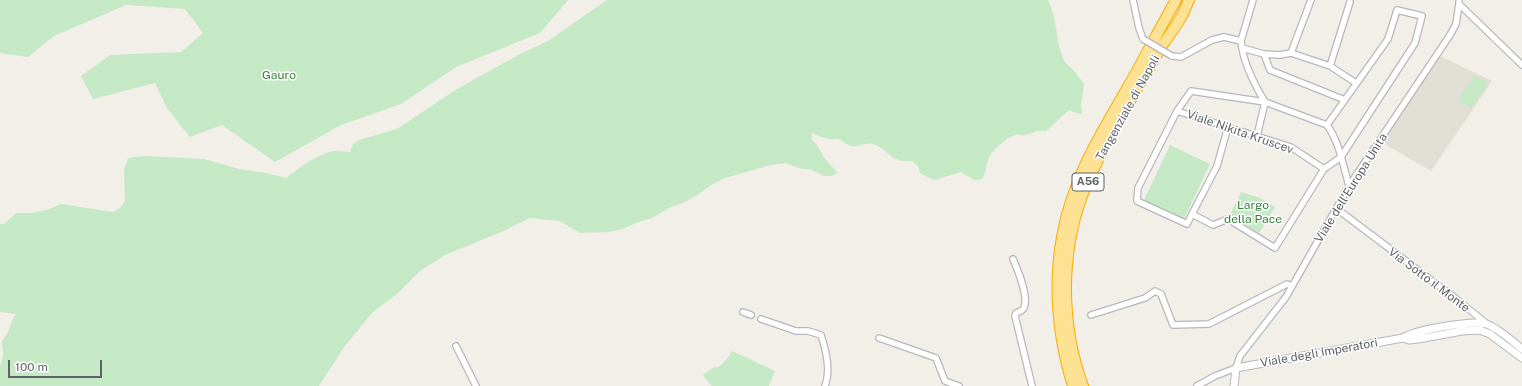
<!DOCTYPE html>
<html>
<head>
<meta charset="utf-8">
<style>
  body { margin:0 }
  #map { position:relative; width:1522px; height:386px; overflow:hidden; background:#f1efe8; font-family:"Public Sans",sans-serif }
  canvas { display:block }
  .scale { position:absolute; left:8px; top:360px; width:94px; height:18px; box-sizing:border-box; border:2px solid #5f6368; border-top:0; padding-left:5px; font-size:12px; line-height:14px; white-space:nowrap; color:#5f6368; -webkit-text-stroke:3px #fff; paint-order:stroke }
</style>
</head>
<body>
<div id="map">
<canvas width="1522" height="386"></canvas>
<div class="scale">100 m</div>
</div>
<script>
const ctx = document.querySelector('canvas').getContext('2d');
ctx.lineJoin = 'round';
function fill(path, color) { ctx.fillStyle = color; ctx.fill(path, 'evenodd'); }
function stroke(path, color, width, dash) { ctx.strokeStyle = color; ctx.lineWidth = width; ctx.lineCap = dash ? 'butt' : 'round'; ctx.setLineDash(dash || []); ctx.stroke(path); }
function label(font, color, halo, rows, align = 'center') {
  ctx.font = font + ' "Public Sans",sans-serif'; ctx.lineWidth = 3; ctx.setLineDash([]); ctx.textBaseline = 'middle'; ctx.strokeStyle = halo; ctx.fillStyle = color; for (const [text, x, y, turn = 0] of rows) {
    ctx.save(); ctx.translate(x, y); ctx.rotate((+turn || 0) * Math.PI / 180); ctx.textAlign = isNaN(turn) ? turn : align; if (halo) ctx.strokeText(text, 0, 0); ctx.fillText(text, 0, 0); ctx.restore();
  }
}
fill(new Path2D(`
  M1440,56l52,25 -61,90 -50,-29z`), '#e1ded6');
fill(new Path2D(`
  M0,0h568l-28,33 -84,34 -55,37 -60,21 -66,37 -53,-37 -32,12 -23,-29 -12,-25 -62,16 -12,-23 29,-21 71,-3 22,-19 -18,-24 -59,-4 -72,31 -26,21 -28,-4z
  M607,0h441l6,16 5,31 5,14 11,11 9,12 -3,21 1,9 -6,-1 -7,-3 -23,21c-10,-2 -12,2 -21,4 -3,1 -6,-1 -9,0 -8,1 -23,15 -26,21 -5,8 -3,16 -8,23l-8,1 -13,-8 -27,8 -14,-7 -2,-7 -6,-5c-23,2 -21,-11 -39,-17 -7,-2 -14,3 -21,2 -5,0 -9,-6 -14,-7 -3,-1 -6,1 -9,0 -6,-1 -12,-4 -18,-6l1,7 5,5 8,14 13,14 -7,3h-7l-14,-7h-8l-17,-6 -14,2 -46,13 -14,7 -12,9 -14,8 -14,5 -19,11 -14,4 -15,7 -15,3 -28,1 -20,-12 -30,-3 -29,14 -56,23 -25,16 -22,22 -25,19 -29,35 -25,39h-319v-20l3,-10 -1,-15c10,-11 7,-17 14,-27l-16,-2v-88h4l12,-11h15l16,-3 14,-6 52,8 7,-4 5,-6 -1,-32 4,-12 15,-2 61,3 35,10 27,4 20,5c14,-11 30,-23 48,-27 4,-1 10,1 16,1l3,-8 6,-4 38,-11 60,-40 63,-35 28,-13z
  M1475,75l13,9 -17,24 -13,-8z
  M1170,145l40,19 -26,55 -40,-19z
  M1241,192l19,6 15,9 -16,26 -29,-18z
  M732,351l43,20 -6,15h-57l-9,-11 11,-8h5l8,-8z`), '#c5e8c5');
const minor = new Path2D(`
  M1133,0l6,28 4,11
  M1253,0l-12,41c2,22 13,43 24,61l-8,34
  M1459,2v2l63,61
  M1242,48l22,6 16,1 11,-2 39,13 26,17
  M1291,53l20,-53
  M1264,54l6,16 75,30
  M1172,56l9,1 31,-17 12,-3 17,4
  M1330,66l20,-64
  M1177,111l114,36 33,22 17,-12 74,-114 7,-27 -25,-6 -9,29 -61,86
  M1228,127l-11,39 -25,48 21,11 15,-6 47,29 49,-79
  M1337,209l118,89 32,26
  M1192,214l-5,10 -50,-23 1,-13 39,-77 14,-20 74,11 62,23c12,16 17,43 22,61
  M1013,259c5,12 16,37 11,49 -2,3 -5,4 -8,5l-1,3 17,70
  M743,312l8,3
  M1091,315l54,-17 10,-7 6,3 12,31 36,-1 78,-40 5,2
  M761,319l35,12h12l13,4c5,15 10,36 4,51
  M879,338l57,20 9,23 14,5
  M456,346l20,40
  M1197,386l18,-10 21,-8 4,-12 46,-59 63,-111 101,-151 6,-11 3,-20`);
const tertiary = new Path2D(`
  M1403,338l6,2 9,-1 44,-8 18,-1 10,4 32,24
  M1234,386l2,-18 167,-30c12,-8 69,-18 83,-14 11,3 26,17 36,25`);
const motorway = new Path2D(`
  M1073,386c-20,-64 -22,-132 2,-196 13,-37 35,-71 54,-105 16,-28 31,-57 47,-85
  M1083,386c-22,-60 -23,-130 -1,-190 20,-51 51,-99 78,-147 6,-10 14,-19 20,-30 4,-6 6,-13 9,-19`);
stroke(minor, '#b5b8bc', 8);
stroke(tertiary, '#b5b8bc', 9);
stroke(motorway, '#f9ab00', 12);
stroke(minor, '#fff', 5.5);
stroke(tertiary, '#fff', 7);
stroke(motorway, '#fde293', 10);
const minorBridge = new Path2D(`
  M1143,39l29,17`);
stroke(minorBridge, '#b5b8bc', 8, []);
stroke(minorBridge, '#fff', 5.5);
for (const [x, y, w] of [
  [1088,182,32]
]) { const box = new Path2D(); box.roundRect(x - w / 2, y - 9, w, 18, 3); ctx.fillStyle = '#fff'; ctx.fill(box); stroke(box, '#5f6368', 1); }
label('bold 11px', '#5f6368', null, [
  ["A56",1088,182]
]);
label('12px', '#348238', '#fff', [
  ["Gauro",279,75],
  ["Largo",1253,205],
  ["della Pace",1253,219]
]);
label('12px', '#5f6368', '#fff', [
  ["Tangenziale di Napoli",1128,108,-61],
  ["Viale Nikita Kruscev",1240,132,19],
  ["Viale dell'Europa Unita",1351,188,-58],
  ["Via Sotto il Monte",1429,280,37],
  ["Viale degli Imperatori",1319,353,-10]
]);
</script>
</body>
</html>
